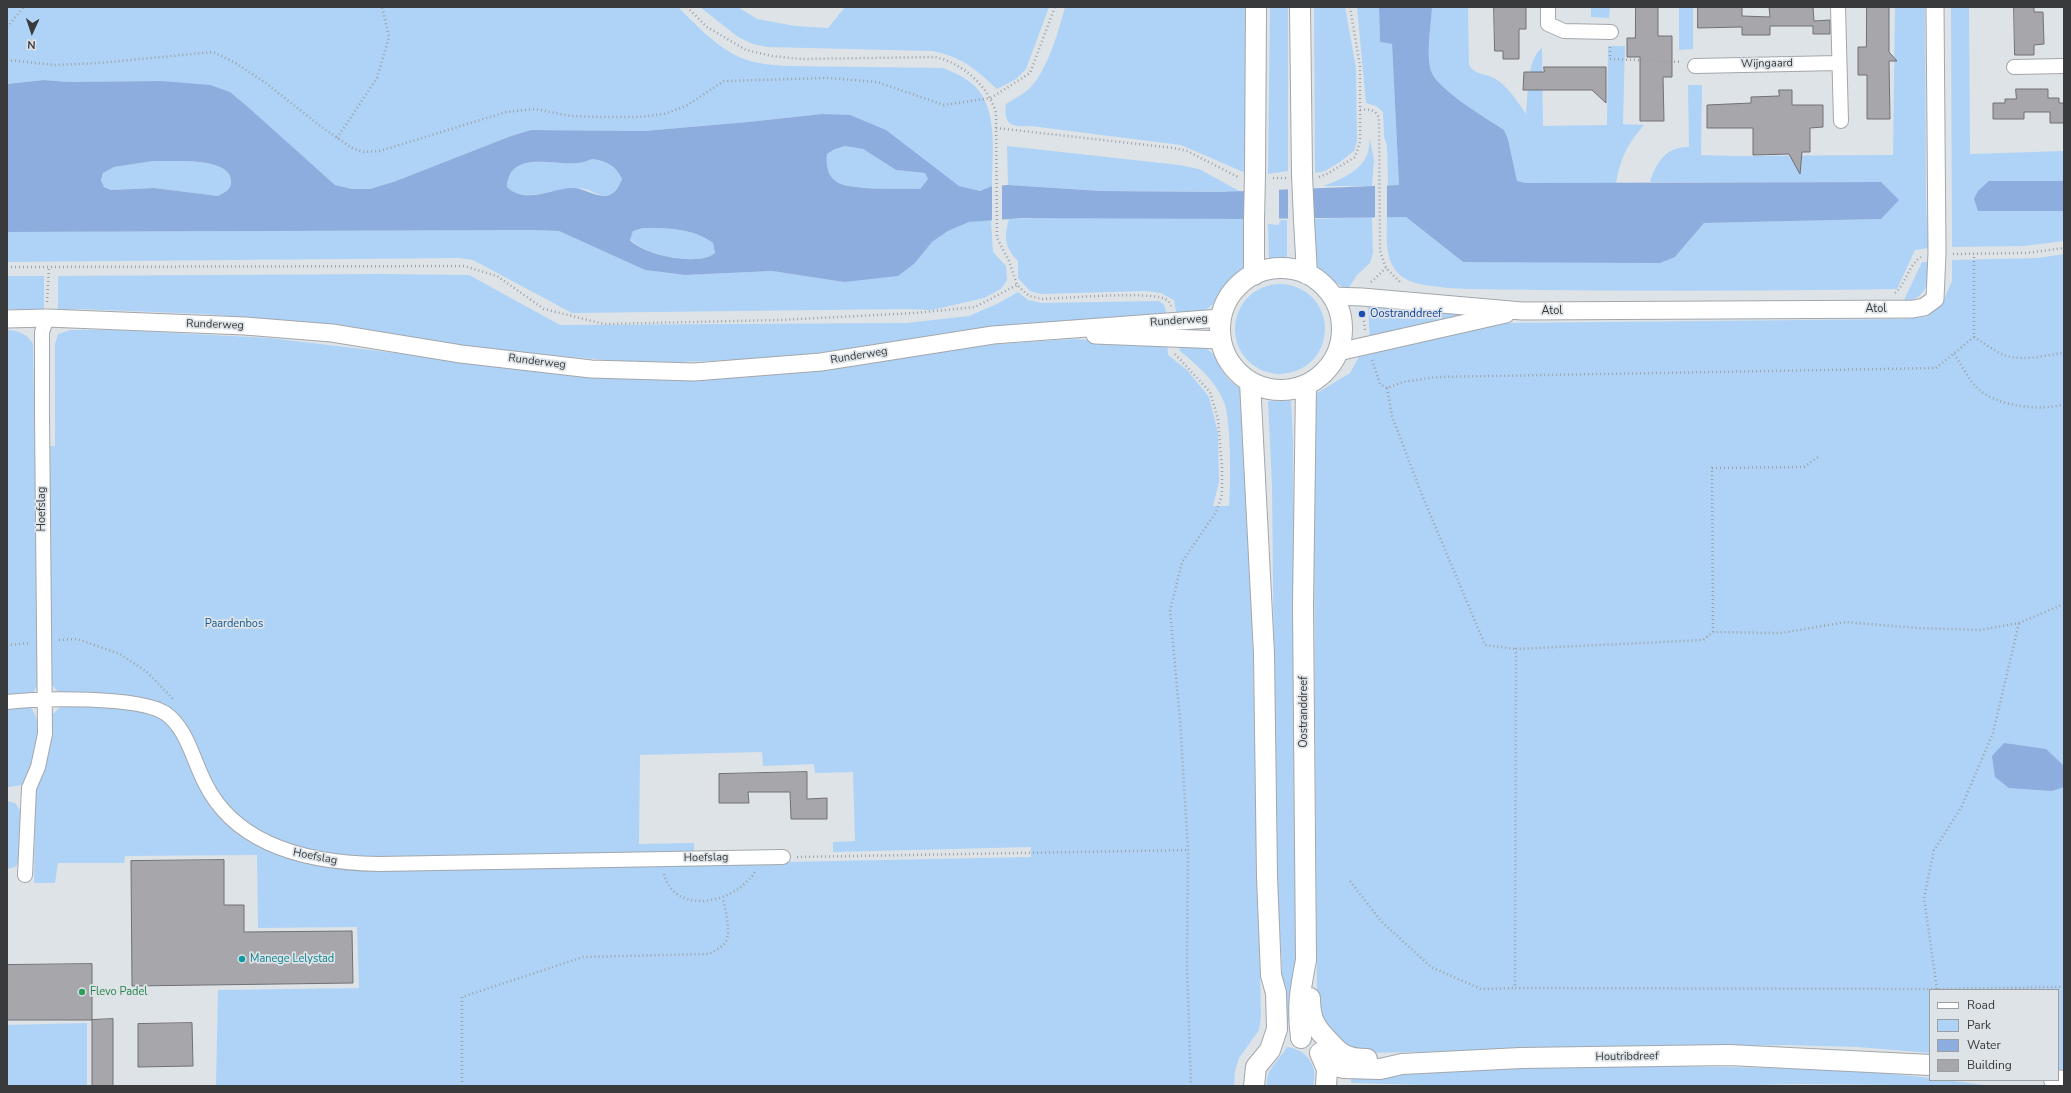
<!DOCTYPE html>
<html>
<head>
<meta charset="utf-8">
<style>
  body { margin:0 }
  #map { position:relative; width:2071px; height:1093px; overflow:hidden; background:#dee3e7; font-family:"Nunito Sans",sans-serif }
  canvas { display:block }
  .frame { position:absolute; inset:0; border:8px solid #383a3b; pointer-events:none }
  .legend { position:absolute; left:1929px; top:989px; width:130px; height:92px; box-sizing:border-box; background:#dee3e7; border:1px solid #9c9fa2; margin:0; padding:5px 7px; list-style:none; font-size:12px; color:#383a3b }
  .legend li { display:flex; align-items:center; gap:8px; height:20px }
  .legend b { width:20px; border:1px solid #9c9fa2 }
  .north { position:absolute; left:12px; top:12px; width:40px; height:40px; -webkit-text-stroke:3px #dee3e7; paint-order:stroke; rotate:183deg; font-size:11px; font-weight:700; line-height:16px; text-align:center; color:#383a3b }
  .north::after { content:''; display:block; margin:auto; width:14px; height:18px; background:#383a3b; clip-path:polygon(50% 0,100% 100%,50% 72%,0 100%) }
</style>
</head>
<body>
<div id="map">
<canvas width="2071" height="1093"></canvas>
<div class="frame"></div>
<ul class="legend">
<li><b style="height:5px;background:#fff"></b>Road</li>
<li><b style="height:11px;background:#aed3f6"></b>Park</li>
<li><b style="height:11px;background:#8dadde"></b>Water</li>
<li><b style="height:11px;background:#a6a6ab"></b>Building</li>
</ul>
<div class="north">N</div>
</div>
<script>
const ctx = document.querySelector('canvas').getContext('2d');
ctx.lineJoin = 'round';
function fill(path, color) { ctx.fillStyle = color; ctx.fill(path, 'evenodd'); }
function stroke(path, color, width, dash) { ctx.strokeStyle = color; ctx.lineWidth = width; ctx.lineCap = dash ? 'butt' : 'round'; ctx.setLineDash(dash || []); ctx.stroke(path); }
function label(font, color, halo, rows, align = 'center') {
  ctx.font = font + ' "Nunito Sans",sans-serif'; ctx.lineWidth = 3.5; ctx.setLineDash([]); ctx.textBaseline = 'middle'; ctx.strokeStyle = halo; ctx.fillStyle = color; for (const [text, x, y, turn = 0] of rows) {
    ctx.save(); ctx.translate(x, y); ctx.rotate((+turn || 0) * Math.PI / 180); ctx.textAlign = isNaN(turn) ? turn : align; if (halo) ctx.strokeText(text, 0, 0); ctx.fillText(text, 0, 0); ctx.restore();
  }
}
fill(new Path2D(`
  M7,7h671c17,17 34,35 55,47 15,9 36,11 54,12l156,2c13,5 28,12 36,23 19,25 13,66 13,95l-12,5 -21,-5 -24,-17 -113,-55 -74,8 -104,9 -113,-1 -20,6 -115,45 -26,8h-18l-17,-4 -105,-93 -69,-11 -92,1 -25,-2 -37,4z
  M700,7h38l19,12 38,7 33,2 17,-21h204l-23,62 -10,10 -19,10c-22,-20 -34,-32 -65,-38l-165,-4 -14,-3 -15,-7z
  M1065,7h181l2,167 -67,-29 -150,-19c-18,1 -28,0 -25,-22 10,-6 22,-12 29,-22 14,-19 24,-52 30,-75z
  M1270,7h18v164l-20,3z
  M1314,7h31l11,61 1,73 -3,10 -14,11 -15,9 -10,2z
  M1357,7h22l1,35 12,2 7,141h-11l-1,-39 -3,-10 -1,-24 -7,-6 -10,-3z
  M1432,7h36l1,58c4,9 17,9 25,13 15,9 22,22 32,36 2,-18 1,-56 16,-66l1,78 64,-1 1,-79h17l-2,78 21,1c-17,20 -23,32 -28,58h-90l-9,-2 -9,-42 -4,-9c-18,-12 -66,-40 -73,-59 -5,-17 0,-46 1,-64z
  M1591,7h19l-1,11 -18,-1z
  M1679,7h14v42l-14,1z
  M1895,7h30l1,192 2,49 -13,2 -18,39c-121,2 -242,2 -362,1 -28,-1 -108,2 -129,-11 -23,-13 -19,-41 -19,-63l19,1 57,45 212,-5 29,-34 177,-4v-37h-231c6,-19 16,-36 39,-35l-1,-62h14l-1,70 31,1 161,-1z
  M1951,7h18l1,147 94,-3v30h-75l-11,29 86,1v30l-40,5 -72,1z
  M1370,139l4,21 -2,26h-49c15,-5 38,-15 44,-31 2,-4 2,-11 3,-16z
  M845,146l18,3 33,21 29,3 3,6 -8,10c-17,-1 -70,2 -83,-7 -10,-6 -11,-18 -10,-28l8,-5z
  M1007,146l172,19 20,4 42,23 -140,-1 -93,-6z
  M593,159c14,2 23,7 29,20 -3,7 -5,13 -13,16 -8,3 -16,-4 -24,-6 -5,-1 -12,0 -18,0 -20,1 -43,14 -60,-2 2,-38 48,-21 71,-24 5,0 10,-3 15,-4z
  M153,161c19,1 76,-5 78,20 1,8 -7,12 -13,15l-64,-8 -43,2 -7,-3 -3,-7 2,-7 11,-6z
  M1067,217l181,2 -4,48 -16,14 -14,22 -9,8 -28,6 -3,-17 -13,-7 -17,-2 -103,3 -11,-3 -12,-13v-17c-14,-15 -14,-23 -9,-42z
  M1372,217l1,36 -3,10 -13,12 -9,14c-13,-4 -20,-15 -31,-22l-2,-14v-34z
  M991,220l2,32 13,14 1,14 -6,9 -17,9 -52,12 -25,-1 -335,4 -99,-53 -14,-2 -452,4v-30l523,-2 29,1 86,39 40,5 87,-4 72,11 71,-19 17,-21 16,-11 21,-9z
  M1281,220h6v37l-18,1 -1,-34 10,1z
  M643,228c25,0 49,0 70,15l2,10c-16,14 -72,2 -85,-14l3,-8z
  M2064,254v816l-6,-1v-79h-128v63l-72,-6 -71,-2 -421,8 -12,-2 -29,-21 -8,-25 -4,-597 4,-15 33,-20 9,-16 118,-31 32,-3 394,-4 23,-2 17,-16 9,-20v-21l86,-2z
  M1922,262h7c-1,21 -1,36 -26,40z
  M383,274l86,1 91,50 347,-2 62,-7 30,-13 19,-11 10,8 13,3 118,-2 5,4 4,12 -201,14 -157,23 -67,6 -69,2 -56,-1 -106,-9 -236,-32 -72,-6 -125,-5 -21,1v-34z
  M7,276h37v34l-37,-1z
  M1235 329a45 45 0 1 1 90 0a45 45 0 1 1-90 0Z
  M1368,304l90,8 2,5 -90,24z
  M7,330c10,0 21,4 26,14l6,338 -6,11 -4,13c19,19 5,58 -5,79l-17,2z
  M71,330h47l151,8 296,35 508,-34 94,4 1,12 19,15 22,27 9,36 1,49 -6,24h16c2,-20 2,-87 -5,-104 -9,-22 -27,-37 -44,-51l-1,-7 25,2 9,8 9,17 7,9 14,11 7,130 11,495 -2,14 -20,28 -4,13 -1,15h-1018l2,-96 141,-2 -2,-61 -99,1 -1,-73 -132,1 -1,7h-66l-3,20h-21l1,-85 1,-9 9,-20 5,-28 1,-25 10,-10 9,-1 -20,-22 -1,-237h6v-102l3,-10zM762,752l1,14 51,-2 1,9 38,-1 2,69 -22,1v10l198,-5v10l-246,5 -91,-8v-11l-55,1 1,-89z
  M1268,401h23l2,38 4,500 -5,83 -10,1v-60l-6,-86 -4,-391z
  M7,801l8,2 7,10 -2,48 -5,6 -8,2z
  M87,1023v63h-80v-61z
  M1287,1047c20,2 32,20 26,39h-46c-2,-17 12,-25 20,-39z
  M1544,1066c75,0 150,0 225,2 54,2 107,3 161,10v2h16l46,6 -192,-2 -91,2h-251l-107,-3v-10l101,-1z`), '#aed3f6');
fill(new Path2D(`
  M1379,7h53c-1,18 -6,47 -1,64 7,19 55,47 73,59l4,9 9,42 9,2 355,-1 18,18 -18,19 -177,4 -29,34 -15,6 -197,-1 -57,-45 -158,2 -225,-1 -54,4 -21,9 -16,11 -17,21 -17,13 -54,6 -72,-11 -87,4 -40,-5 -86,-39 -29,-1 -523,2v-148l37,-4 25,2 92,-1 49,4 20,7 19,16 86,77 17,4h18l26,-8 115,-45 20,-6 113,1 104,-9 74,-8 28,1 36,15 73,56 21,5 12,-5 16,-1 93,6 120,1 178,-7 -7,-141 -12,-2zM845,146l18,3 33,21 29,3 3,6 -8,10c-17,-1 -70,2 -83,-7 -10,-6 -11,-18 -10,-28l8,-5zM593,159c14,2 23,7 29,20 -3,7 -5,13 -13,16 -10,4 -25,-7 -36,-7 -22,0 -47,17 -66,-1 2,-38 48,-21 71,-24 5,0 10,-3 15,-4zM153,161c19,1 77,-5 78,20 1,8 -7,12 -13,15l-64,-8 -43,2 -7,-3 -3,-7 2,-7 11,-6zM643,228c25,0 49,0 70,15l2,10c-16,14 -72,2 -85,-13l3,-9z
  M1989,181h75v30h-86l-4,-12 4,-8z
  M2004,743l42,6 18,17v21l-12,4 -43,-3 -14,-11 -3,-21z`), '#8dadde');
fill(new Path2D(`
  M1002,183v38l-10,1v-38z
  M1375,184h12v34l-12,1z
  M1311,187v33h-23v-32z
  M1279,188v32h-32v-30z`), '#dee3e7');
const building = new Path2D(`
  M1494,7h32v22h-7v30h-16v-8h-8z
  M1636,7h22v29h14v41h-9l1,44h-24v-64h-13v-19h8z
  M1698,7h44v9l28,1 -1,-10h44l1,14 16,-1v14h-17v-8h-43v9h-28v-8l-44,1z
  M1867,7h22v45l8,9h-8l1,58h-23v-44h-9v-28h8z
  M2014,7h20v5h9l1,32 -10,1v10h-19z
  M1544,67h62v36l-14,-13h-69l1,-18h20z
  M2016,89h32v9h11v5h5v20h-14v-11h-26v7h-31v-16h12v-4h11z
  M1779,90h13v15h31v22l-13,1v24h-8l-2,22 -11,-20 -36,1v-27h-46v-23l44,-2v-6l28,-1z
  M807,772v27l20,-1v21h-36l-1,-27h-42l1,11h-30v-29z
  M224,860v45h20v27l108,-1 1,52 -221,3 -1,-125z
  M92,964v56h-85v-55z
  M113,1019v67h-21v-66z
  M192,1023l1,43 -55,1v-43z`);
fill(building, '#a6a6ab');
stroke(building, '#707075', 1);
const minor = new Path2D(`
  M1548,7v17l16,7 47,1
  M1838,7l3,114
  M1695,66l144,-3
  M2014,67l50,-1
  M7,702c33,-4 131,-6 158,11 22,15 28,47 40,70 32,65 108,80 174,81l404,-7
  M25,875l4,-87 9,-21 7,-33 -3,-319v-83l5,-14`);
const tertiary = new Path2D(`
  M1332,296l30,1 160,14 391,-2 11,-2 11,-8 2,-46 -2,-246
  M7,319l40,-1 198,8 87,7 129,21 130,15 103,3 127,-10 172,-27 228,-17
  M1095,335l126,5
  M1338,352l168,-38`);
const secondary = new Path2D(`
  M1300,7l2,167
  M1255,174l1,-167
  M1304,220l3,54
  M1220 329a61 61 0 1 1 122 0a61 61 0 1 1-122 0Z
  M1254,275v-55
  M1250,382l14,272 3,223 4,98 5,18 1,36 -7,21 -14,17 -2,19
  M1310,998c0,17 3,27 15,39 14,16 19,22 42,22
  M1301,1038c-4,-32 -1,-47 5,-78l-3,-355 3,-220
  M1320,1053l7,16 -1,17
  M1325,1064l19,4 36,1 22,-5 119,-6 208,-3 201,10
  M2054,1080l10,1`);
stroke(minor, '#a3a7ac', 16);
stroke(tertiary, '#a3a7ac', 19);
stroke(secondary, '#a3a7ac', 22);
stroke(new Path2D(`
  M687,7l20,20 39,23 26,6 29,3 134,-2c27,6 53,28 61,56l1,125 12,23 8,24 12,11 14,3c22,-1 108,-8 122,0 3,1 5,4 6,7
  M7,27l17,-20
  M1610,47v12l72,3
  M7,60l48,5 44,-2 114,-11 21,10 33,22 56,44 29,20 11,4 17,-1 126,-39 29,-3 36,7 28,1h41l24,-3 22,-8 38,-25 104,-3 49,4 67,23 47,-7 39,-25 25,-66
  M1360,110c9,-1 15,-1 19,8l1,133 6,17 15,15
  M996,128l178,20 13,3 51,26
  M337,138l40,-60 12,-41 -7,-30
  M1319,177l8,-3 28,-17 5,-15v-76l-10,-59
  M1273,178h13
  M1953,254l73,-1 38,-5
  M7,267l457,-1 33,10 47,33 60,15 176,-4 135,-7 60,-6 42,-22
  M1371,282l15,-14
  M1895,293c11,-9 14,-29 26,-36
  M47,302l2,-35
  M1363,313l2,17
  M1974,337c10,6 20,14 30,18 19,7 41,0 60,-2
  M1175,354l35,38 8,27 4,49v27l-6,17 -34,50 -12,49 10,109 8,130 -1,117 4,119
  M1954,354c7,10 14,24 22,33 18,19 65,25 88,17
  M1372,360l8,24 7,4 16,-6 33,-5 500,-9 38,-31v-83
  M1387,388l5,28 28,74 65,155 31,4
  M2064,604l-45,19 -39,7 -62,-2 -72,-6 -65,11 -68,-1 -10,8 -187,9 -1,339 422,1 127,-2
  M1713,632l-1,-164 92,-1 14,-10
  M59,640l18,-1 43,15 27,18 26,27
  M7,645l23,-2
  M797,857l391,-7
  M664,874c9,37 57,31 79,11 5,-5 10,-8 12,-14
  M1350,881l31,40 50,46 50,22 34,-1
  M1937,989l-13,-91 10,-48 27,-42 32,-75 26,-110
  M462,1086v-89l121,-40 125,-3c5,-2 10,-5 14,-8 12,-9 3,-35 1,-48`), '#9fa2a5', 2.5, [1, 3]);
stroke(minor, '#fff', 14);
stroke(tertiary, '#fff', 17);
stroke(secondary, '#fff', 20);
const secondaryBridge = new Path2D(`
  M1302,174l2,46
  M1254,220l1,-46`);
stroke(secondaryBridge, '#a3a7ac', 22, []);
stroke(secondaryBridge, '#fff', 20);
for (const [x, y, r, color] of [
  [1362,314,4,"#1a4fb4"],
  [242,959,4,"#0f9aa8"],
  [82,992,4,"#2e9e5b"]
]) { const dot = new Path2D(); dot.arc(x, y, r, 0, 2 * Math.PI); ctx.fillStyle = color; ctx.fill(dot); stroke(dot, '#dee3e7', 1.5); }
label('11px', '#383a3b', '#dee3e7', [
  ["Wijngaard",1767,64,-1],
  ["Atol",1876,309],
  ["Atol",1552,311],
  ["Runderweg",1179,321,-4],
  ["Runderweg",215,325,2],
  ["Runderweg",859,356,-9],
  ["Runderweg",537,362,7],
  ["Hoefslag",42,509,-90],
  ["Oostranddreef",1304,712,-90],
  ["Hoefslag",315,857,11],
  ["Hoefslag",706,858,-1],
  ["Houtribdreef",1627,1057,-1]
]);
label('11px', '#164399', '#dee3e7', [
  ["Oostranddreef",1370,314]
], 'left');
label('11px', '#135b91', '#dee3e7', [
  ["Paardenbos",234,624]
]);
label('11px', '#0d838f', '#dee3e7', [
  ["Manege Lelystad",250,959]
], 'left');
label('11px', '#27864d', '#dee3e7', [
  ["Flevo Padel",90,992]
], 'left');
</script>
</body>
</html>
